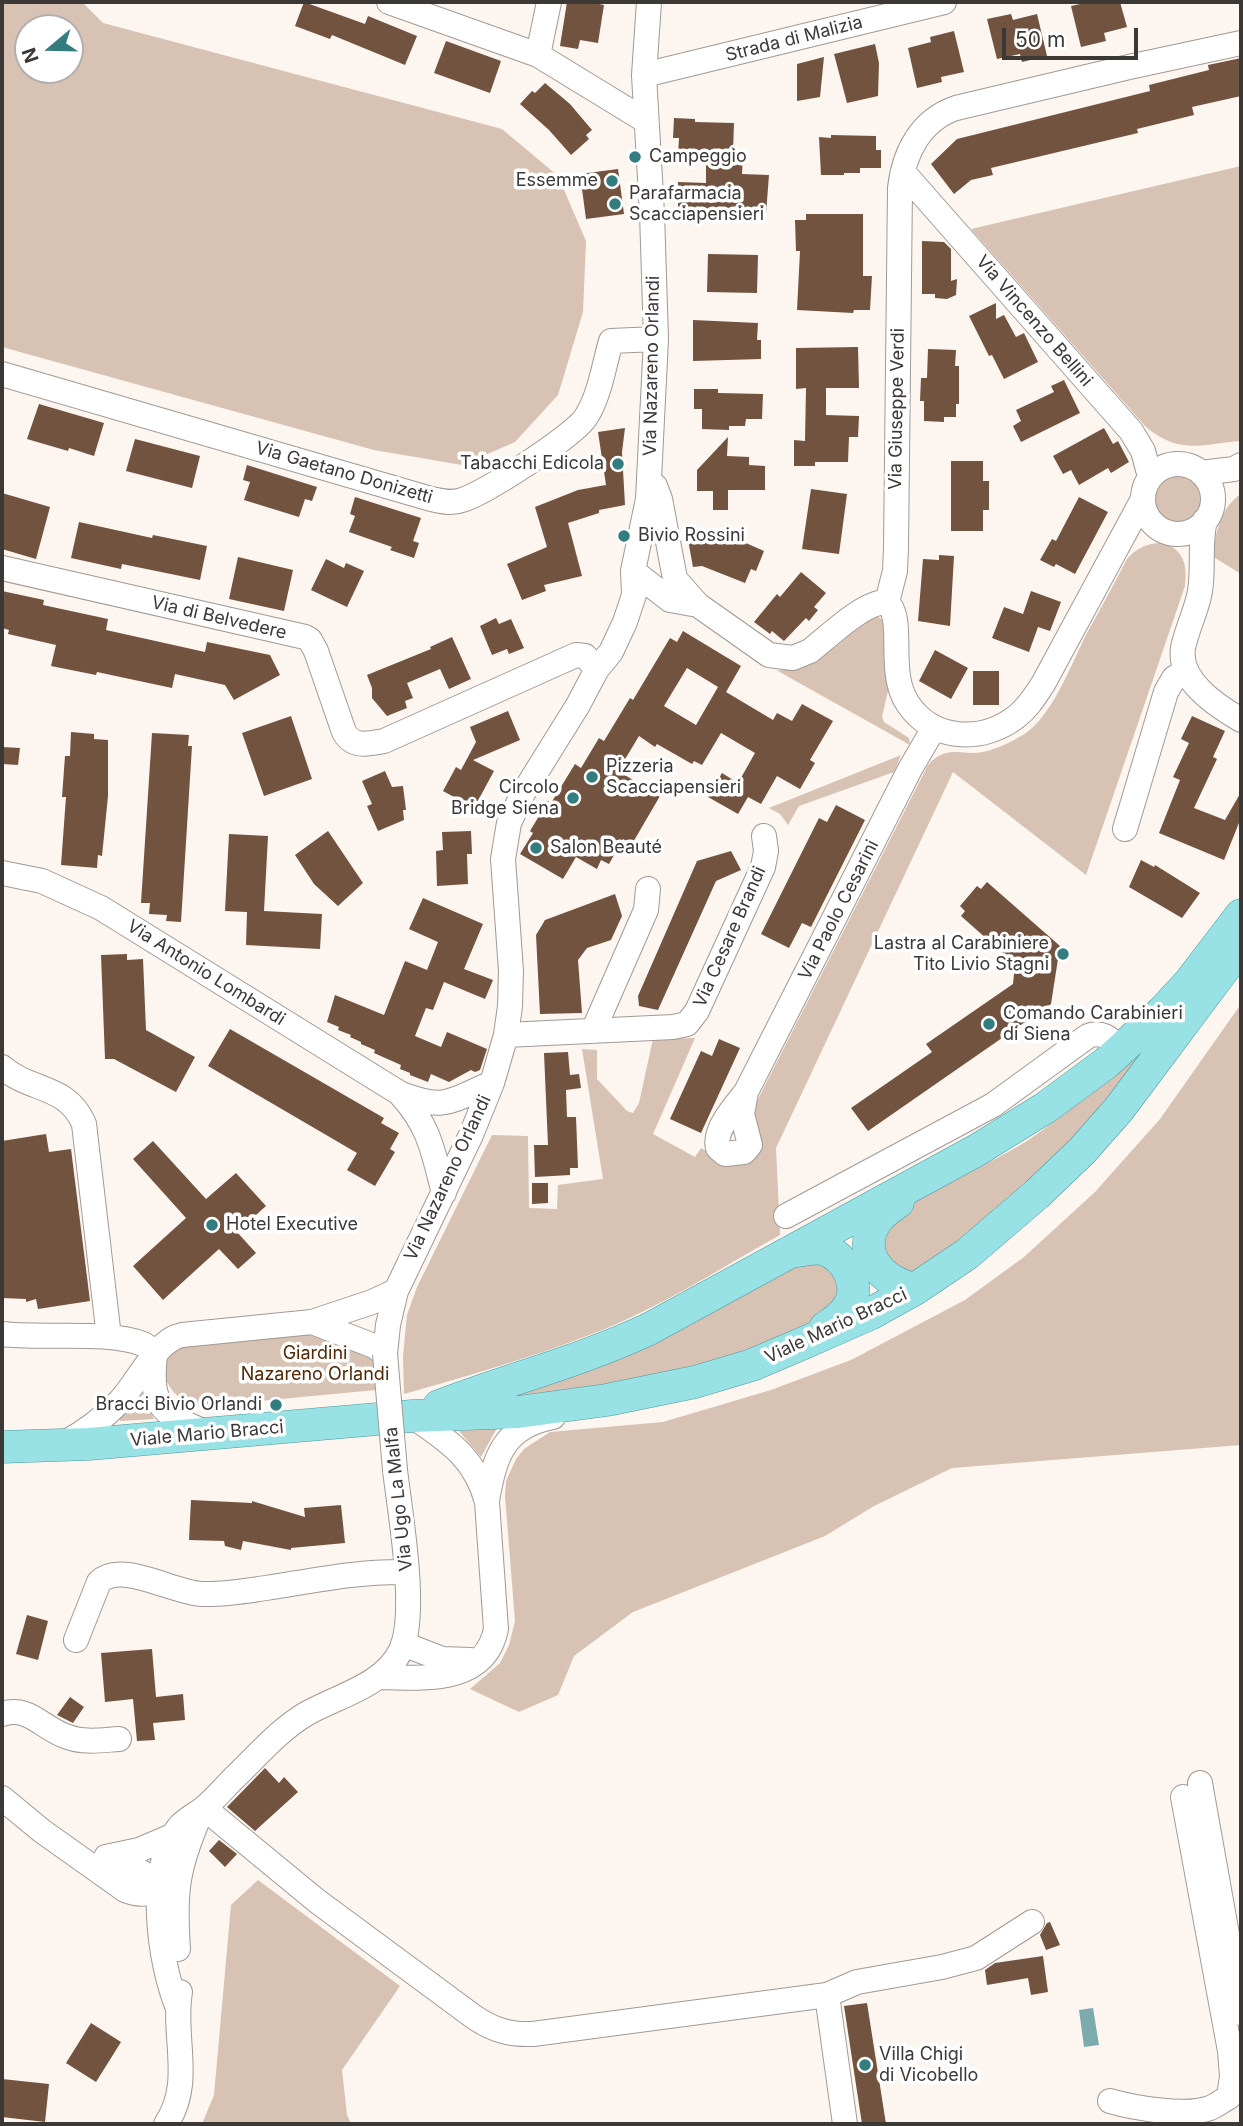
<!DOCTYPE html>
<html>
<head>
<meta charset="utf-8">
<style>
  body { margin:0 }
  #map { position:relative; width:1243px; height:2126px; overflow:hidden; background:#fdf5ef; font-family:Inter,sans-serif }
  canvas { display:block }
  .frame { position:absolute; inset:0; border:4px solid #3b3835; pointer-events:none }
  .north { position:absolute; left:14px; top:14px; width:70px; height:70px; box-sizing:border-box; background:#fff; border:2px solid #b1afae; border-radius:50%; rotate:251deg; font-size:19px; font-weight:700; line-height:28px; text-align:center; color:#3b3835 }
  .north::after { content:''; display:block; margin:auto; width:24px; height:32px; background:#337c80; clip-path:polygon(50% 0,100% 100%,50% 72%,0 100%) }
  .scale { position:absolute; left:1002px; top:28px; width:136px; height:32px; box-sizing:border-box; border:4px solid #3b3835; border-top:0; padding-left:9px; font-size:21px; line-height:24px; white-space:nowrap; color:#3b3835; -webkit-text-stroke:5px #fff; paint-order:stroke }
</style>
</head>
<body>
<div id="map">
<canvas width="1243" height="2126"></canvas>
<div class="frame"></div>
<div class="north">N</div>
<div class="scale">50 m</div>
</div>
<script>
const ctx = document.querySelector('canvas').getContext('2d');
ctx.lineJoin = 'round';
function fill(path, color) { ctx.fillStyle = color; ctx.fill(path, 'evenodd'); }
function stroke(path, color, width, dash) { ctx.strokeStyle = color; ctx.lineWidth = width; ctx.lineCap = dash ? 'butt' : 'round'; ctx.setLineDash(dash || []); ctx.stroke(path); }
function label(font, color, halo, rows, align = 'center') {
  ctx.font = font + ' Inter,sans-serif'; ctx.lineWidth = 7; ctx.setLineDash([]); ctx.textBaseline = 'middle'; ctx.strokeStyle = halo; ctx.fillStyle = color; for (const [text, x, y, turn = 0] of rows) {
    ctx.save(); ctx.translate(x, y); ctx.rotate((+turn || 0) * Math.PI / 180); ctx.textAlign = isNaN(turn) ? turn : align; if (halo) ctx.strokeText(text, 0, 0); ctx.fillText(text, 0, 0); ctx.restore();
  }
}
fill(new Path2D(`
  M2,2h80l21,21 399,106 56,47 28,65 -3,71 -25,83 -43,47 -53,23 -88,-15 -372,-103zM28,28h42v42h-42z
  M1241,166v275c-38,3 -62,14 -95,-14l-175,-198z
  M1153 499a25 25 0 1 1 50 0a25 25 0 1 1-50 0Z
  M1241,494v80l-29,-18c4,-23 8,-48 29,-62z
  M1165,543c20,9 22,23 20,43l-99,289 -133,-103 -177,376 4,87c-61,34 -122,74 -188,99 -61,24 -125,42 -188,60l-1,-38 4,-41 10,-28 75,-152 36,1 1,72 28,1 1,-24 45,-6 -21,-130 15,1v29l30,32 6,2 6,-10 14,-64 42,-1 -42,96 42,23 6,-9 25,14 202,-397c19,-21 33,-9 55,-13 14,-3 28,-10 40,-17 29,-18 48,-70 63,-100 14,-25 28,-51 41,-76 10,-12 23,-17 38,-16z
  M876,615l9,7 3,69 -6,26 2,5 25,16 1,7 -134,-75c38,3 66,-30 93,-52z
  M901,755l-7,17 -95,34 -11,19 -8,-11 -11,-6z
  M1241,1004v441l-289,23 -78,38 -49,30 -192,76 -59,44 -16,39 -39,17 -49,-23 30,-26 9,-18 6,-24 -10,-125 1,-15 10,-22 8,-10 26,-17 113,-10 108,-32 80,-30 114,-60 59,-43 71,-65 65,-73z
  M1172,1014l-77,112 -173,149 -32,-4 -10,-43c41,-38 99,-57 147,-87 53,-35 98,-84 145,-127z
  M821,1256l23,32 -27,35 -104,39 -55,16 -174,30 279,-130z
  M320,1333l53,21 3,36 -180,17c-30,-11 -48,-48 -10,-61z
  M141,1395l13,24 -34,2v-4z
  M497,1428l-16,29 -22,-26z
  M258,1880l142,106 -58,84 5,45 4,9h-149l12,-29 17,-190z`), '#d7c2b4');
fill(new Path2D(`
  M1093,2008l6,37 -15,2 -5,-37z`), '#7cabad');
fill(new Path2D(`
  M304,2l61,22 3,-8 49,20 -12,29 -73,-30 -2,4 -35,-13z
  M567,2h32v2l5,1 -6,38 -18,-3 -2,9 -18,-3z
  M1089,2h31l7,25 -23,6 2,8 -25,6 -10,-41z
  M1011,14l2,6 24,-6 10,42 -25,6 -2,-8 -23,5 -10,-40z
  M954,31l10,41 -23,5 1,5 -25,6 -9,-40 23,-6 -1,-5z
  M446,41l55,20 -11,32 -56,-20z
  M875,44l4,19 -1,33 -31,7 -13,-49z
  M824,57l-4,40 -23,4v-37z
  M1241,58v38l-49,11 2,8 -57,14 1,4 -147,35 2,7 -22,5 -17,14 -23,-30 26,-25 193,-48 -1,-6 60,-15 -1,-5z
  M545,83l25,21 22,26 -6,5 3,4 -18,16 -22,-25 -29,-26 12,-13 3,2z
  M674,118l21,1v3l39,1 -1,29h10l-1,22 27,1 -3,39 -88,-2v-30l28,1v-28l-28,-1 1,-16h-6z
  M831,135l45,1v14h5v18h-21v5h-16v2h-23l-2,-38 12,1z
  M618,169l6,45 -38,5 -6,-45z
  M806,214h57v62h9l-2,34h-16l-1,3 -56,-3 3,-59h-4l-1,-31h11z
  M922,241l22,1 7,7v32l6,-2 -1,16 -9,4 -12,-1v-4h-13z
  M708,254l50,1 -1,38 -50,-1z
  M996,303v16l8,-4 12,22 8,-4 14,29 -34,17 -12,-24 -3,1 -20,-40z
  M693,320l65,3 -1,17h4v19l-68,2z
  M858,347l1,41h-33v27l33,1 -1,21h-9l-1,25h-33v4h-21v-26l11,1 1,-53 -10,1v-41z
  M928,349l28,1 -1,16h4v38h-3v13h-12v5l-20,-1v-20h-4l1,-23h6z
  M1064,380l16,33 -59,29 -8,-16 8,-5 -5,-11 38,-18 -3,-6z
  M694,389h24v4l45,1 -1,25h-16l-1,7h-16v4l-27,-1v-20h-8z
  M39,404l65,19 -10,33 -25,-8 -1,3 -41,-12z
  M625,428l-3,24 3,53 -26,5v3l-31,10 14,53 -38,9 2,6 -24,9 -15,-36 40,-17 -12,-40 43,-17 28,-5 -8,-53z
  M1104,428l9,16 5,-3 11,21 -18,11 -3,-5 -29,17 -8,-15 -8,4 -10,-18z
  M728,437l-1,19 22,1v8l16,1v24h-37v20h-15v-19h-16v-21z
  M135,439l65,17 -8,32 -66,-17z
  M951,461h32v20h6v29h-6v21h-32z
  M247,465l70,22 -5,14 -7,-2 -6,18 -55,-17 6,-18 -7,-2z
  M811,489l36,5 -8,60 -37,-5z
  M2,493l48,14 -14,52 -34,-10z
  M355,497l66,21 -8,23 6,2 -5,15 -24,-8 2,-3 -43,-15 6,-16 -5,-2z
  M1079,497l29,15 -33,62 -19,-10 -2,3 -14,-7 12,-21 4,2z
  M79,522l73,16 1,-3 54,11 -7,34 -78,-16 -1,5 -50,-11z
  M711,531l27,13 1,-4 25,11 -8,20 -5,-2 -6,14 -43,-17 -9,1 -6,-33z
  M939,555l15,1 -4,70 -32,-5 5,-62 16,1z
  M238,557l55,13 -9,41 -55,-12z
  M326,559l18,9 2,-5 18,8 -17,36 -36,-17z
  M801,572l25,21 -12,14 4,3 -9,11 -3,-3 -22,23 -12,-10 -2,3 -16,-12 23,-28 3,3z
  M2,591l42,9 -1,5 65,14 -2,11 99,22 2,-10 63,13 10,20 -46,25 -9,-15 -50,-11 -3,14 -75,-16 -1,3 -45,-9 5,-21 -48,-11 1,-4 -7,-2z
  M1031,591l30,11 -11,29 -12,-4 -9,25 -37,-14 12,-31 19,7z
  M496,618l3,6 12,-5 13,29 -15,6 -2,-5 -15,6 -12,-29z
  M683,631l58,35 -15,26 47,28 4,-7 15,8 10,-17 31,17 -23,39 5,3 -15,26 -23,-13 -16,28 -13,-7 -10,17 -30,-17 14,-24 16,10 17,-30 -34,-20 -19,32 -8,-4 -2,3 -35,-20 -2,3 -16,-11 -21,35 42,25 -28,48 -9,-5 -14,25 -8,-4 -4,9 -21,-12 -13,22 -43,-25 13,-21 -3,-2 18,-30 3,2 24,-39 6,4 18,-30 5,3 26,-43 3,2 37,-62 7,4zM687,668l36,22 -5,-3 -22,38 -32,-19z
  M452,637l19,42 -22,10 -9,-20 -33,14 6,15 -8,3 2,7 -20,8 -15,-18v-10l-5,-13 64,-26 -1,-2z
  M935,650l33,18 -17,31 -32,-18z
  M973,671h26v34h-26z
  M508,711l12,29 -47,20 21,11 -20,37 -31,-17 13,-24 5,3 15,-28 -6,-15z
  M291,716l21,63 -48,17 -22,-63z
  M1192,716l33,15 -12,26 4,2 -23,49 31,12 16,-28v26l-17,42 -65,-27 21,-53 -7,-3 16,-34 -8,-4z
  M71,732l23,2v5l14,1v56l-6,60 -4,-1 -1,13 -36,-3 5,-68h-4l3,-41h5z
  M152,733l37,2 -1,11h4l-11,176 -15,-1 1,-6 -18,-1 1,-11h-9z
  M2,747l18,1 -2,17 -16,-1z
  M385,771l7,16 11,-1 3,24h-3l1,10 -26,11 -11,-25 5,-2 -10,-23z
  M836,805l29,15 -54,107 -9,-4 -13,25 -28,-14 58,-116 8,4z
  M328,831l35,52 -25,23 -24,-22 -19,-29z
  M471,831l1,23h-5l1,30 -31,2 -1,-35 7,-1 -1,-18z
  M229,834l39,2 -4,75 58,3 -2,35 -74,-4 1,-33 -22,-1z
  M731,851l10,19 -25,11 -58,129 -19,-4 -1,-10 59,-135z
  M1141,860l13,7 1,-2 45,28 -18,25 -53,-31z
  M987,882l73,64 -9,58 -183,127 -17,-23 81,-56 -6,-8 87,-60 2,-20 -54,-48 4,-5 -5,-5 17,-20 4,3z
  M615,894l7,22 -11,24 -24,8 -9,12 4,53 -42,1 -4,-79 9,-15z
  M423,898l60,26 -19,45 29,11 -8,19 -41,-17 -11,28 -7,-2 -11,28 26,11 6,-15 40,17 -7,21 -5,2 -4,-2 -22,12 -18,-8 -3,8 -18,-7v-2l-10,-4 1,-4 -27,-12 1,-3 -14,-6v-2l-11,-5 1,-2 -13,-5 1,-3 -12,-5 8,-27 49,20 21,-54 22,9 11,-28 -29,-13z
  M127,954v6l16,-1 3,71 49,27 -19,35 -62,-33h-9l-4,-104z
  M230,1029l154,89 -3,5 18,10 -9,16 5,3 -20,34 -28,-16 10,-17 -149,-87z
  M719,1039l21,9 -39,85 -31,-14 31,-68 11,5z
  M568,1052l2,23 9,-1 2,14 -15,2 1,27h9l2,51h-8v7l-35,2 -1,-32h14l-4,-92z
  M46,1134l3,18 22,-3 19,152 -52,8 -2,-10 -10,3v-3l-24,-1v-157z
  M153,1141l53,58 30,-26 30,33 -29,26 19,21 -18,16 -19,-20 -56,51 -30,-34 53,-48 -53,-59z
  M532,1183h16v20l-16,1z
  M191,1500l61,3v-2l53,16 -1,-9 37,-3 4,38 -54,5v2l-48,-9 -2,9 -16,-4 -1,-5 -35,-1z
  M27,1615l21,6 -10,39 -22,-6z
  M152,1649l4,48 27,-3 2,26 -32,3 2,17 -18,1 -4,-42 -28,3 -4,-49z
  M70,1697l14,10 -11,16 -16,-8z
  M265,1768l14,15 5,-6 14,15 -43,39 -28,-24z
  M219,1840l18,14 -12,13 -16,-16z
  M1050,1922l10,23 -14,5 -6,-15 7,-12z
  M1043,1956l5,36 -17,3 -3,-17 -41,7 -2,-15 10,-7z
  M867,2003l19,121h-24l-18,-118z
  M91,2023l30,19 -25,40 -30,-19z
  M2,2079l47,5 -4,38 -43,-5z`), '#715340');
const minor = new Path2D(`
  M389,2l149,53 108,66
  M538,55l11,-53
  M644,75l300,-73
  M903,172l228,259 12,20 7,26
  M2,374l429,125c10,2 20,5 31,1 22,-6 113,-65 124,-83 14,-22 18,-52 25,-76l45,-2
  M1143 499a35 35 0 1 1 70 0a35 35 0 1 1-70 0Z
  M1201,473l33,-4 7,-4
  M655,486l5,13 15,80 23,26 71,50 24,3 17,-7c18,-14 54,-50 77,-49
  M1205,520c-6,24 -1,47 -5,71 -3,19 -13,37 -17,57 -5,33 34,58 58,72
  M2,568l303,69 5,3 6,11 28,81c9,16 24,12 40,9l192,-86 9,1 12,13
  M633,571l37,29 28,5
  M887,602l8,-31 1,-23 4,-360c4,-36 21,-68 56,-80l173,-41 112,-24
  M887,602c19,18 -1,70 21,102 25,37 74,39 108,13 12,-9 19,-21 27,-33l100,-185
  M1125,829l41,-137 8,-14 12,-7
  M2,873l40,8 59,27 300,186c45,17 49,7 91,-11
  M593,1031l53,-121 2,-21
  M506,1035l167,-8 14,-3 10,-13 66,-144 3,-16 -2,-15
  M2,1067c28,25 65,17 82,57l25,213
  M746,1092l-4,22 8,31 -6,7 -19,2 -7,-6c-5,-18 17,-42 28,-56l164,-323 24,-41
  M401,1095c29,32 32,57 43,98
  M786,1216l207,-111 95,-69c14,-6 23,4 34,13
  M312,1322l62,24 11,8
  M2,1334c40,5 106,-4 141,10 5,2 9,6 13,10
  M385,1354l3,-29 8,-34 75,-156 21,-52 14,-48 4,-29 1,-35 -8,-112 6,-36 13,-28 56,-90 19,-36 14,-17 14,-30 9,-27 -1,-24 15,-72 8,-160 -4,-126 -8,-138 5,-73
  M155,1355c-6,53 8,59 52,78
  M63,1444c22,-12 40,-25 57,-43 18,-19 36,-61 62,-66l130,-13 60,-20 24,-11
  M487,1501c7,-44 17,-75 66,-84
  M76,1640l23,-58c22,-22 74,11 103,12 21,1 43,-3 64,-6 46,-7 93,-17 140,-16
  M403,1644l39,15 28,1
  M378,1677c44,1 107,8 118,-48l-9,-127c-12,-45 -39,-61 -75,-86
  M2,1714c28,-9 40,15 66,23 16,6 34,3 51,2
  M1200,1783l41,230
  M2,1798l40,33 83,59c19,8 32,3 44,-13
  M204,1808l113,93 157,116c19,13 36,18 59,17l294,-39 30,-13 85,-15 34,-9 56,-36
  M106,1857l33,-7 33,-14
  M109,1857c22,10 46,17 57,41
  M178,1949c-4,-57 -1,-81 22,-134
  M827,1995l18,129
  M178,2008c-19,-45 -32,-140 1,-181 7,-8 16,-12 25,-19 11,-9 20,-20 30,-30 23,-22 45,-48 72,-64 31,-18 78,-28 95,-64 17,-37 -1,-137 -6,-180
  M1110,2101c24,7 76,16 100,7 6,-2 13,-8 19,-11l3,-21 -2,-25 -47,-254
  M166,2124c28,-41 6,-87 14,-132`);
const major = new Path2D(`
  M898,1202c-7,5 -16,11 -21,18 -23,33 6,63 38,69
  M790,1252c10,-1 23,-5 33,-3 25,8 40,40 23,61 -6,8 -14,13 -21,18
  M439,1406c70,-27 142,-45 210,-77l328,-179 68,-42 61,-45 57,-52 26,-28 52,-68
  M2,1447l87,-3 323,-28 106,-4 89,-12 88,-18 57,-17 47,-20 71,-31 45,-25 52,-35 70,-60 45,-43 37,-42 122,-163`);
stroke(minor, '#a19994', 26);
stroke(major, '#4b9a9e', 33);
stroke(minor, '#fff', 24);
stroke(major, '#98e2e6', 32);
const minorBridge = new Path2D(`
  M385,1354l10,116`);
stroke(minorBridge, '#a19994', 26, []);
stroke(minorBridge, '#fff', 24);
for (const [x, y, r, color] of [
  [635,157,7,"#337c80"],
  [612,181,7,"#337c80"],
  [615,204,7,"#337c80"],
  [618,464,7,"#337c80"],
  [624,536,7,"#337c80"],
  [592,777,7,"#337c80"],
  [573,798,7,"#337c80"],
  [536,848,7,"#337c80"],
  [1063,954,7,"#337c80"],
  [989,1024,7,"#337c80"],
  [212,1225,7,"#337c80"],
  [276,1405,7,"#337c80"],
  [865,2065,7,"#337c80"]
]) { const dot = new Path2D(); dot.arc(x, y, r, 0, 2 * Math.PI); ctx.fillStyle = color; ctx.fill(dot); stroke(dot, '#fff', 2.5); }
label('18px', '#3b3835', '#fff', [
  ["Strada di Malizia",794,39,-14],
  ["Via Vincenzo Bellini",1034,321,49],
  ["Via Nazareno Orlandi",652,366,-89],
  ["Via Giuseppe Verdi",897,409,-89],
  ["Via Gaetano Donizetti",344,473,16],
  ["Via di Belvedere",219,618,13],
  ["Via Paolo Cesarini",839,910,-63],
  ["Via Cesare Brandi",730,937,-66],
  ["Via Antonio Lombardi",206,973,32],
  ["Via Nazareno Orlandi",448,1178,-65],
  ["Viale Mario Bracci",836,1326,-25],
  ["Viale Mario Bracci",207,1434,-5],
  ["Via Ugo La Malfa",399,1499,-96]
]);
label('18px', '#3b3835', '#fff', [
  ["Campeggio",649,157],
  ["Essemme",598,181,"right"],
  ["Parafarmacia",629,194],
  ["Scacciapensieri",629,215],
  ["Tabacchi Edicola",604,464,"right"],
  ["Bivio Rossini",638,536],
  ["Pizzeria",606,767],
  ["Scacciapensieri",606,788],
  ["Circolo",559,788,"right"],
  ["Bridge Siena",559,809,"right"],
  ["Salon Beauté",550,848],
  ["Lastra al Carabiniere",1049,944,"right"],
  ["Tito Livio Stagni",1049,965,"right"],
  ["Comando Carabinieri",1003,1014],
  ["di Siena",1003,1035],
  ["Hotel Executive",226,1225],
  ["Bracci Bivio Orlandi",262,1405,"right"],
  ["Villa Chigi",879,2055],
  ["di Vicobello",879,2076]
], 'left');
label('18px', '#552803', '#fff', [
  ["Giardini",315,1354],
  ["Nazareno Orlandi",315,1375]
]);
</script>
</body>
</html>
